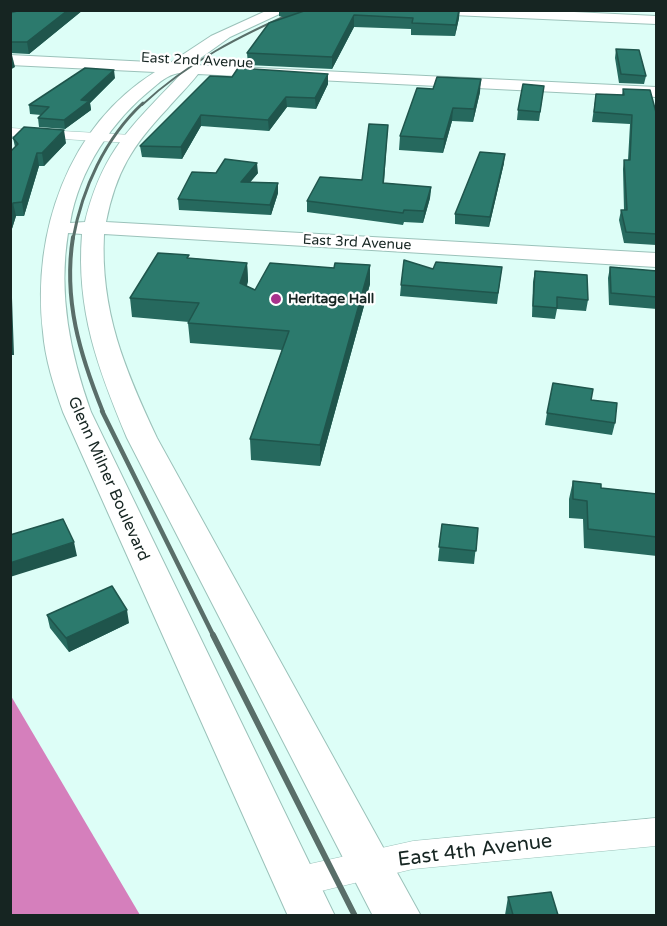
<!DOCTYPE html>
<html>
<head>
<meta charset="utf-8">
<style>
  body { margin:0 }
  #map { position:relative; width:667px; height:926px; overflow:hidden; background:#ddfef7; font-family:"Varela Round",sans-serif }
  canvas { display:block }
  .frame { position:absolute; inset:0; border:12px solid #162522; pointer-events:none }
</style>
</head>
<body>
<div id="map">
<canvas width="667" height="926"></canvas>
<div class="frame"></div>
</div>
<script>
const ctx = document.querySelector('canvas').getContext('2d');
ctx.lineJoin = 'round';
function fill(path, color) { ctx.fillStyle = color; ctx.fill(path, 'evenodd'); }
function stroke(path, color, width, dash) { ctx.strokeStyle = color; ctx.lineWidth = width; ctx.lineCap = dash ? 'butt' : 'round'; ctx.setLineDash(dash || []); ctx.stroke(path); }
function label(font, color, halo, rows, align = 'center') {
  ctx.font = font + ' "Varela Round",sans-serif'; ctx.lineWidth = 4.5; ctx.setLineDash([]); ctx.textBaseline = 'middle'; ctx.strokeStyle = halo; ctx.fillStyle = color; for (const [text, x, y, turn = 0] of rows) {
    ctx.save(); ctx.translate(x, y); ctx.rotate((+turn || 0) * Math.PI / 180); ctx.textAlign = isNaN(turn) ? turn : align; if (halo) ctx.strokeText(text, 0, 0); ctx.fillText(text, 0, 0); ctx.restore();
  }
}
fill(new Path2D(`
  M11,696l129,219h-129z`), '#d57fbc');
const street = new Path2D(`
  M10,128l122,7 6,4 -6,4 -122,-7z
  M656,818v28l-243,23 -117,28 -11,-5 -5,-10 5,-10 11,-5 117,-26z`);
const secondary = new Path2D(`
  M268,10h20l-58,27 -35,25 1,3 460,22v10l-458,-23c-9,12 -21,23 -31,35 -35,37 -51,63 -61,113l550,31v14l-552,-33c-4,77 21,136 53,204l264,478h-48l-246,-478c-29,-69 -51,-128 -45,-204l-14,-1c-10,62 2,120 23,179l244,504h-47l-225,-504c-9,-26 -18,-53 -20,-80 -11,-99 24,-205 112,-260l-145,-7v-10l160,8 41,-27zM182,73c-49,52 -79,76 -97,149l-15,1c9,-53 42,-103 84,-136 8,-7 17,-14 28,-14z
  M424,10h109l123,6v8l-226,-10z`);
stroke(street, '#9bc2ba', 1);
stroke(secondary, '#9bc2ba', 2);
fill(street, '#fff');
fill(secondary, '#fff');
stroke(new Path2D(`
  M142,105c46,-43 99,-70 157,-95`), '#596e69', 2);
stroke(new Path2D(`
  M73,239c9,-50 32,-101 70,-136`), '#596e69', 3);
stroke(new Path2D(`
  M73,237c-10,63 7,118 30,175`), '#596e69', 4);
stroke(new Path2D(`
  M102,411l112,226`), '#596e69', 4.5);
stroke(new Path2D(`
  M213,635l142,281`), '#596e69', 6);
fill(new Path2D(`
  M83,10l-54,44 -19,-1v-40z
  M279,10h181l-1,8 -4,18 -44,-1v-6l-57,-2 -22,42 -84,-4 -1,-12 38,-35 -6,-2z
  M616,49l30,27 -2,8 -25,-1 -4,-25z
  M210,76l118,8 -12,25 -29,-2 -18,24 -68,-5 -19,33 -40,-2 -2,-11z
  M115,78l-25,25 1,7 -26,19 -26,-2 -1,-9 3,-3 -11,-1 -1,-9z
  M544,86l-5,35 -22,-1 1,-10z
  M623,89l34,27 -1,129 -32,-2 -5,-23 2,-10h3l-1,-41 1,-9h4l2,-36 -38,-2 4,-28 26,1z
  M480,92l-7,30 -21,-1 -9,32 -44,-3 1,-14z
  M388,125l-4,58 47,4 -1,11 -7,25 -19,-1 -1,3 -96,-13v-11l55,-21z
  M13,138l53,5 -22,23h-5l-15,50h-8l-6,19v-83l5,-5z
  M504,163l-15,64 -34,-3v-10z
  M216,173h42l-8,9 28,11 -7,22 -92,-5 -1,-11z
  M190,258l57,5 1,18 -1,5 8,4 115,-6 -50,182 -69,-6 -1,-21 32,-89 -92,-7 -2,-20 1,-1 -57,-5 -2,-19z
  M502,267l-5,37 -97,-8 1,-11 32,-16z
  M610,267l47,4v38l-48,-4 -1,-27z
  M535,271l53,29 -2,11 -29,-2 -2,10 -23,-2 1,-35z
  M547,413l68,10 -3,12 -67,-10z
  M573,481l28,7 56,6v62l-73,-8 -1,-29 -14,-1v-19z
  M442,524l36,4 -4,36 -36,-3z
  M47,615l82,8 -60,29 -19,-24z
  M508,897l50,18h-53z`), '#26695e');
fill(new Path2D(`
  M68,10h15l-54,44 -2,-12z
  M459,10v8l-4,18 1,-11z
  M354,15v12l-22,42v-12z
  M12,55l3,12 -5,3v-13z
  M114,70l1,8 -25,25 1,7 -26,19 -1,-9 17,-20z
  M328,74v10l-12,25 -1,-11z
  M481,79l-1,13 -7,30 1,-13z
  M286,97l1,10 -18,24 -1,-11z
  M453,108l-1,13 -9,32 1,-14z
  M201,115v11l-19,33 -1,-12z
  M64,130l2,13 -22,23 -2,-13z
  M37,153l2,13 -15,50 -2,-14z
  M505,154l-1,9 -15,64 1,-10z
  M257,163l1,10 -16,19 -1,-10z
  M278,183v10l-7,22 -1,-10z
  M431,187l-1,11 -7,25 1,-12z
  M13,203l3,13 -6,19v-23z
  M247,263l1,18 -7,21 -1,-19z
  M370,265v19l-50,182v-21z
  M10,292l2,6 2,57h-4z
  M74,542l3,14 -67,21v-14z
  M127,610l2,13 -60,29 -3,-14z`), '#1f554c');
const building = new Path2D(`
  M21,10h47l-41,32h-17v-29z
  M304,11v-1h155l-3,15 -44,-2 1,-5 -59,-3 -22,42 -85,-4 22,-30z
  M616,49l23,1 7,26 -25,-2z
  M85,68l29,2 -33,30 8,1 -25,19 -26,-2 11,-11 -20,-2z
  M238,68l90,6 -13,24 -29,-1 -18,23 -67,-5 -20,32 -41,-1 70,-70 22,1z
  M437,77l44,2 -7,30 -21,-1 -9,31 -44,-3 17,-48 16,1z
  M523,84l21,2 -4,26 -22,-2z
  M623,89l27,1 7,26v118l-31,-2 -5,-22h6l-3,-50h6l2,-45 -38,-3 2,-18 28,1z
  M369,124l19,1 -5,58 48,4 -7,24 -20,-1 -1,3 -96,-12 13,-24 42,3z
  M24,127l40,3 -22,23h-5l-15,49 -9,1 -3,9v-60l8,-8 -5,-6z
  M480,152l25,2 -15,63 -35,-3z
  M225,159l32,4 -16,19 37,1 -8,22 -92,-6 14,-27 24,1z
  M158,253l31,2 -2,3 60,5 -7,20 15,7 15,-27 64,5 1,-5 35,2 -50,180 -70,-6 39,-108 -101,-8 11,-20 -69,-5z
  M404,260l29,9 3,-7 66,5 -4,26 -97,-8z
  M610,267l47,4v26l-46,-4z
  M535,271l52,4 1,25 -31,-3v11l-24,-2z
  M553,383l40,6 -2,11 26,3 -2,20 -68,-10z
  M573,481l28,3v4l56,6v43l-69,-8 -1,-28 -14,-2z
  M63,519l11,23 -64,21v-28z
  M442,524l36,4 -2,23 -37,-4z
  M112,586l15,24 -61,28 -19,-23z
  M551,892l7,23h-45l-5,-18z`);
fill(building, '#2c7a6d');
stroke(building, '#1f554c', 1.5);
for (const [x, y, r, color] of [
  [276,299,6,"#a8338c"]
]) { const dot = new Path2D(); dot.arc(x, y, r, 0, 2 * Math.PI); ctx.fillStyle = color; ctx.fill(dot); stroke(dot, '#fff', 2); }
label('14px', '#162522', '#fff', [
  ["East 2nd Avenue",197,61,3],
  ["East 3rd Avenue",357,243,3]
]);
label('bold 14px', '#162522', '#fff', [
  ["Heritage Hall",288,299]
], 'left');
label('16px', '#162522', '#fff', [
  ["Glenn Milner Boulevard",108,479,66]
]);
label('20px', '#162522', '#fff', [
  ["East 4th Avenue",475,851,-7]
]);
</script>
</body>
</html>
